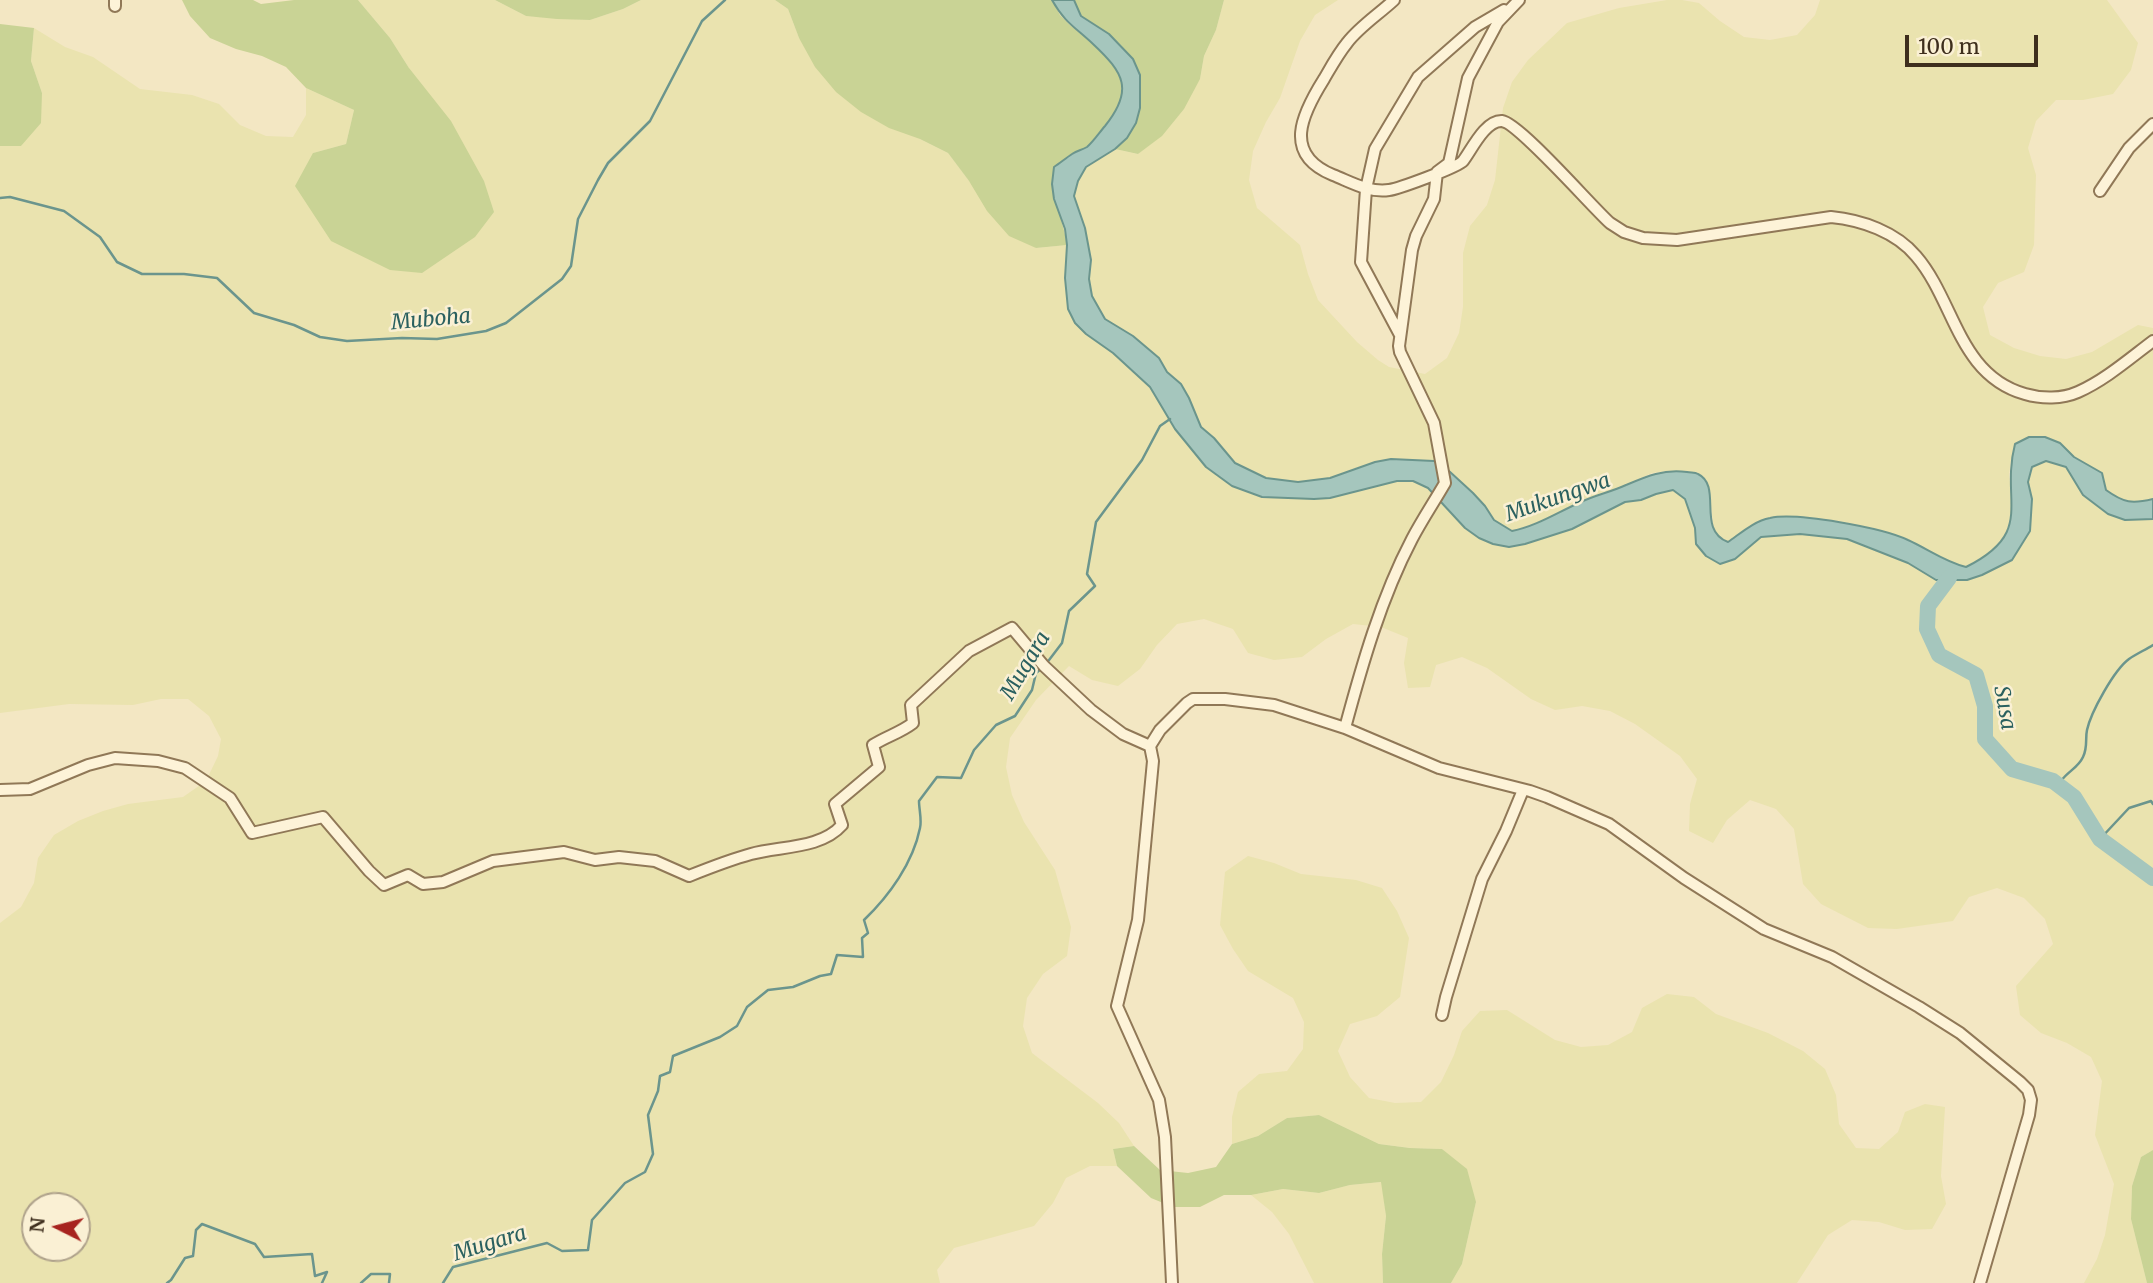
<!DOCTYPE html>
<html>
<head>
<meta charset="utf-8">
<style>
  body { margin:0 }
  #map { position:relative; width:2153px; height:1283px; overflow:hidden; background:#f3e7c3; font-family:Merriweather,serif }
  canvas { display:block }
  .north { position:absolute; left:21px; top:1192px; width:70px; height:70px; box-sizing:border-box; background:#faf0d4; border:2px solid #afa28b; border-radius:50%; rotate:276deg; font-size:19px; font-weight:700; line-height:28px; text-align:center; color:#3e2e1d }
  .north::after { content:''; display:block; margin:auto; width:24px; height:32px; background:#a7241f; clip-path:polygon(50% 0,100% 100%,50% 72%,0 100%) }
  .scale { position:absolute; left:1905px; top:35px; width:133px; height:32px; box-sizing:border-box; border:4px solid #3e2e1d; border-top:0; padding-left:9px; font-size:21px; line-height:24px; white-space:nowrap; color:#3e2e1d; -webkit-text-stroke:5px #faf0d4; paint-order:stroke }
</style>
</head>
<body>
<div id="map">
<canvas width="2153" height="1283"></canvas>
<div class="north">N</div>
<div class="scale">100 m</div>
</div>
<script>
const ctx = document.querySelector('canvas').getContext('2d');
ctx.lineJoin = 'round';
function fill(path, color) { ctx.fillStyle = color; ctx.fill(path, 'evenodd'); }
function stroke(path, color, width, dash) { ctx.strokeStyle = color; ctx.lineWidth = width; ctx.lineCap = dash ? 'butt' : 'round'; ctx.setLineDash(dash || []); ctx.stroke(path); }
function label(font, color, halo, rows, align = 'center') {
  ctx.font = font + ' Merriweather,serif'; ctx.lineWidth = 5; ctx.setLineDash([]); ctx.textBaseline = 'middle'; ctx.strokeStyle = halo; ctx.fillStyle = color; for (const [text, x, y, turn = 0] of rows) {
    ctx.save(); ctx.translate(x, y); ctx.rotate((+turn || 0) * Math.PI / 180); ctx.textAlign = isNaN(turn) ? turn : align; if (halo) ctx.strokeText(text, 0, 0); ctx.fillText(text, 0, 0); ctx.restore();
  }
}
fill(new Path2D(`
  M358,0h137l31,16 64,4 33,-11 18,-9h134l13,9 11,29 121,101 28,14 21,28 67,67 31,-3 -2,33 3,31 7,14 11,11 27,19 37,34 82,99 30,11 68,1 67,-17h16l15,7 37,40 14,10 14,6h32l47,-15 53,-27 16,-2 15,-6 17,-4 12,9 10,29 1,16 39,15 26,-22 39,-3 47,5 61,24 28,17h31l15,-5 30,-15 18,-29 2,-32 -4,-17 4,-15 15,-7 19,7 17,28 42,25 28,-1v631l-12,7 -9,29 -1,33 16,64h-63l13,-24 8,-24 9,-51 -19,-49 7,-54 -11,-24 -24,-14 -26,-10 -21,-18 -4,-29 37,-42 -8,-25 -21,-21 -27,-10 -28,9 -16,24 -56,8 -29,-1 -47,-24 -18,-20 -9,-55 -18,-20 -26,-9 -23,20 -14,23 -24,-12 1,-27 7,-25 -17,-23 -45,-32 -25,-13 -28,-5 -27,4 -24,-11 -44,-31 -25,-11 -26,8 -6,22 -22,1 -4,-25 4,-25 -27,-11 -28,-3 -27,15 -24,18 -28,3 -26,-7 -15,-24 -29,-10 -27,5 -20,21 -17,24 -22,17 -26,-6 -23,-14 -33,34 -26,38 -4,29 6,28 12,27 31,48 16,57 -4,29 -24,18 -16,24 -4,28 9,27 66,50 21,20 15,23 -21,3 4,17h-27l-24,12 -13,25 -19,23 -80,22 -17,22 3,13h-940v-360l21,-16 13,-24 4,-25 16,-23 24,-14 25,-10 25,-7 55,-7 23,-16 12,-25 3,-17 -12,-23 -21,-17h-27l-28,6 -64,-1 -69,9v-567h21l21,-53 -11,-32 3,-33 31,19 28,10 47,32 52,6 27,9 21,21 26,11 27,1 13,-22v-27l48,22 -8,34 -33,9 18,88 78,-173 -19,-30zM35,1206h42v42h-42z
  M1224,0h114l-23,15 -15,26 -20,57 -14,24 -13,29 -4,29 8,28 43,37 8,29 10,26 39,42 21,18 11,7 36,7 22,-16 12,-25 4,-26v-54l7,-27 17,-21 8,-25 8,-72 9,-26 16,-22 39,-37 52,-15 48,-8h15l17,3 21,18 24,16 26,3 27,-5 18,-20 5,-15h287l31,43 -7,27 -18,24 -30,6h-27l-20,21 -8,27 8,27 -2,70 -10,27 -26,11 -15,24 7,28 24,13 26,8 26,3 26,-7 46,-27 15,3v171l-17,4 -17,-4 -13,-9 -4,-17 -28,-16 -14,-14 -49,16 -2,16 4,31 -2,17 -7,15 -10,12 -28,17 -15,-3 -58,-30 -15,-4 -123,-7 -27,19 -9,-3 -5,-7 -4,-34 -12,-24 -14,-2 -16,-1 -16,2 -28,13 -45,16 -28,16 -39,13 -18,-11 -9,-14 -37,-35 -73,-9 -45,16 -32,4 -32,-4 -31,-15 -21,-25 -13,-11 -20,-43 -14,-12 -8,-14 -26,-22 -28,-17 -13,-23 -3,-18 2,-18 -17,-64 4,-15 8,-14 29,-18 23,5 62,-75 4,-23 12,-26z
  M1248,856l26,7 27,11 55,6 26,8 15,23 12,27 -9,59 -23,19 -27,8 -12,27 12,26 19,21 26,5 26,-1 20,-20 13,-27 8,-24 18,-20 27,-1 48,30 26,7 27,-2 24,-13 10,-24 25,-14 27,3 22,17 52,19 35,18 22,18 11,26 3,29 17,24 23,1 19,-17 7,-20 20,-8 20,3 -4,69 5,28 -14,25 -27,1 -26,-8 -27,-2 -24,15 -31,48h-346l11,-19 14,-62 -34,-53 -31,-1 -32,-4 -60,-29 -32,3 -29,18 -26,8v-27l6,-25 21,-18 28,-3 16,-22 1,-27 -11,-24 -45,-27 -15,-22 -13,-24 5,-53z
  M1382,1182l4,34 -4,38 1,29h-69l-25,-49 -17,-22 -21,-17 32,-6 36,4 31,-8z`), '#eae3af');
fill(new Path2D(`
  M182,0h71l8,4 33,-4h64l32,38 19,30 42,53 33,60 10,31 -19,25 -53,36 -32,-3 -59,-29 -36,-55 18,-33 33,-9 8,-34 -48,-22 -20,-21 -24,-11 -26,-7 -26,-11 -20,-22z
  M495,0h146l-18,9 -33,11 -33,-1 -31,-3z
  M775,0h277l8,15 11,11 21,17 24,24 6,13 -1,17 -5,15 -29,35 -16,8 -19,29c3,21 12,40 15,61l-31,3 -27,-12 -22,-25 -18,-30 -21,-28 -28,-14 -31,-11 -28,-16 -25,-20 -21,-25 -16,-29 -11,-29z
  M1074,0h150l-8,30 -12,26 -4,23 -16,30 -22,27 -24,18 -23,-5c16,-15 24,-29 25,-52 2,-29 -13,-50 -37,-67 -7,-4 -18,-9 -22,-15 -3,-4 -5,-10 -7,-15z
  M0,24l34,4 -3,33 11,32 -1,30 -20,23h-21z
  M1319,1115l60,29 31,4 32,1 25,20 9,33 -14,62 -11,19h-68l-1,-29 4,-38 -5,-34 -31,3 -31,8 -36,-4 -32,6h-27l-24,12h-27l-22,-9 -34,-32 -4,-17 21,-3 26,24 28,3 28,-6 16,-23 26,-8 29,-18z
  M2153,1150v133h-6l-16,-64 1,-33 9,-29z`), '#c9d395');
const water = new Path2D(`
  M1052,0h22l7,16 28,18 24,25 7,16v33l-4,15 -9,15 -12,11 -29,18 -8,14 -4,15 11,32 6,32 -2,19 3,17 13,23 28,17 26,22 8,14 14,12 8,14 12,29 13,11 21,25 31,15 32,4 32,-4 45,-16 16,-3 43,2 15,10 24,22 12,13 9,14 18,11c25,-5 46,-19 69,-29 14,-7 30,-10 45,-17 21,-9 37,-16 61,-13 4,1 8,0 11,2 25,12 -2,56 30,68 13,-9 26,-21 42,-24 27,-6 113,10 138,22 20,9 37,22 58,27 70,-35 34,-65 49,-123l14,-7h16l15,6 14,14 28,16 4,17c18,13 26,14 47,9v20l-28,1 -17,-6 -25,-19 -17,-28 -20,-6 -14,6 -4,15 4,17 -2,32 -18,29 -30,15 -15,5h-31l-28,-17 -61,-24 -47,-5 -39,3 -26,22 -15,5 -14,-8 -10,-12 -1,-16 -10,-29 -12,-9 -17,4 -15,6 -16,2 -53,27 -47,15 -16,3 -16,-3 -14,-6 -14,-10 -37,-40 -15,-7h-16l-67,17 -16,1 -52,-2 -30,-11 -26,-19 -31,-38 -25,-42 -37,-34 -27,-19 -11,-11 -7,-14 -3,-31 2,-33 -2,-16 -11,-30 -2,-15 2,-17c6,-4 12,-9 18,-13 4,-3 10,-4 15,-7 6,-5 12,-14 18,-21 29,-36 19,-53 -12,-82 -18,-17 -28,-21 -41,-44z`);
fill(water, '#a5c6bd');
stroke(water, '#6b958d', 2);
stroke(new Path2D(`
  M0,198l10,-1 54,14 36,26 17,25 25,12h42l33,4 37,35 40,12 26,12 27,4 55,-3 35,1 49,-8 20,-8 56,-44 9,-13 7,-47 20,-39 10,-17 42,-42 52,-100 23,-21
  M1046,664l16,-21 7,-32 26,-25 -8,-12 9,-52 46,-62 18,-34 10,-7
  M2053,781h8c7,-10 17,-13 22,-24 5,-10 2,-18 4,-27 4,-18 27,-60 42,-71 7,-5 16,-9 24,-14
  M2100,839l29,-31 22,-7 2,3
  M167,1283l4,-3 14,-22 8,-2 3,-26 6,-6 53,20 9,13 48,-3 3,22 12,-4 -5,11
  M361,1283l10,-9h19l-1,9
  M443,1283l10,-16 94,-24 15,8 26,-1 4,-30 33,-37 20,-11 8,-18 -5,-39 10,-24 2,-15 10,-4 3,-16 47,-19 17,-11 10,-19 21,-17 25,-3 27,-11 11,-2 6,-19 26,2 -1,-19 6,-5 -4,-13c25,-24 49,-57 56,-92 2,-8 -1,-19 -1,-27l18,-24 24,1 13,-28 22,-25 19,-9 17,-26 4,-17 5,-4`), '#6b958d', 2.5);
stroke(new Path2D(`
  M1949,578l-21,28 -1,23 12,26 37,20 9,31v33l27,30 41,12 21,16 26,42 53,39`), '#a5c6bd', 16);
const minor = new Path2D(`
  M115,0v6
  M1394,0c-15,14 -35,27 -47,43 -9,11 -16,24 -23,36 -22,35 -42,75 9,96 18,7 36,18 56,15 9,-1 69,-23 74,-29 8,-10 22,-41 39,-40 17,2 90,86 108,102l14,9 19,6 34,2 154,-23c31,3 65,15 85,39 39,45 42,119 109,138 17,5 37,5 53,-2 27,-12 51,-33 75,-51
  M2100,191l29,-43 24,-24
  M1400,335l-39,-73 5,-73 9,-40 43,-72 57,-50 29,-17
  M1345,728c17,-63 36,-130 67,-189 10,-19 22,-37 33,-56l-11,-60 -34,-71 -1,-6 13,-96 4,-14 18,-37 3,-27 12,-9 19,-85 30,-56 21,-22
  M1150,746l3,15 -15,159 -21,86 42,94 6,37 7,146
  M0,790l30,-1 58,-24 27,-7 43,3 27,7 45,30 22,35 71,-16 46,54 15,14 24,-10 15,9 20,-2 50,-21 71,-9 31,8 24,-3 36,4 34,15c20,-8 40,-16 62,-22 29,-8 70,-5 91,-29l-7,-21 44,-37 -6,-22c14,-9 27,-12 40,-22l-2,-18 58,-54 43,-23 32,38 47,44 32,24 27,12 10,-16 27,-27 6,-4h32l49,6 71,23 94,40 91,23 17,6 62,27 75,54 80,51 68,28 87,50 41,26 60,49 8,8 3,10 -2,15 -49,168
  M1442,1015l4,-18 36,-118 24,-48 17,-41`);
stroke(minor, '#907857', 14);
stroke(minor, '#fdf3d8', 10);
label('italic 21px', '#2a605f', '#faf0d4', [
  ["Muboha",431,320,-5],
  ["Mukungwa",1558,498,-19],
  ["Mugara",1026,666,-59],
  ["Susa",2004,708,80],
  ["Mugara",490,1244,-17]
]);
</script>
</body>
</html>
